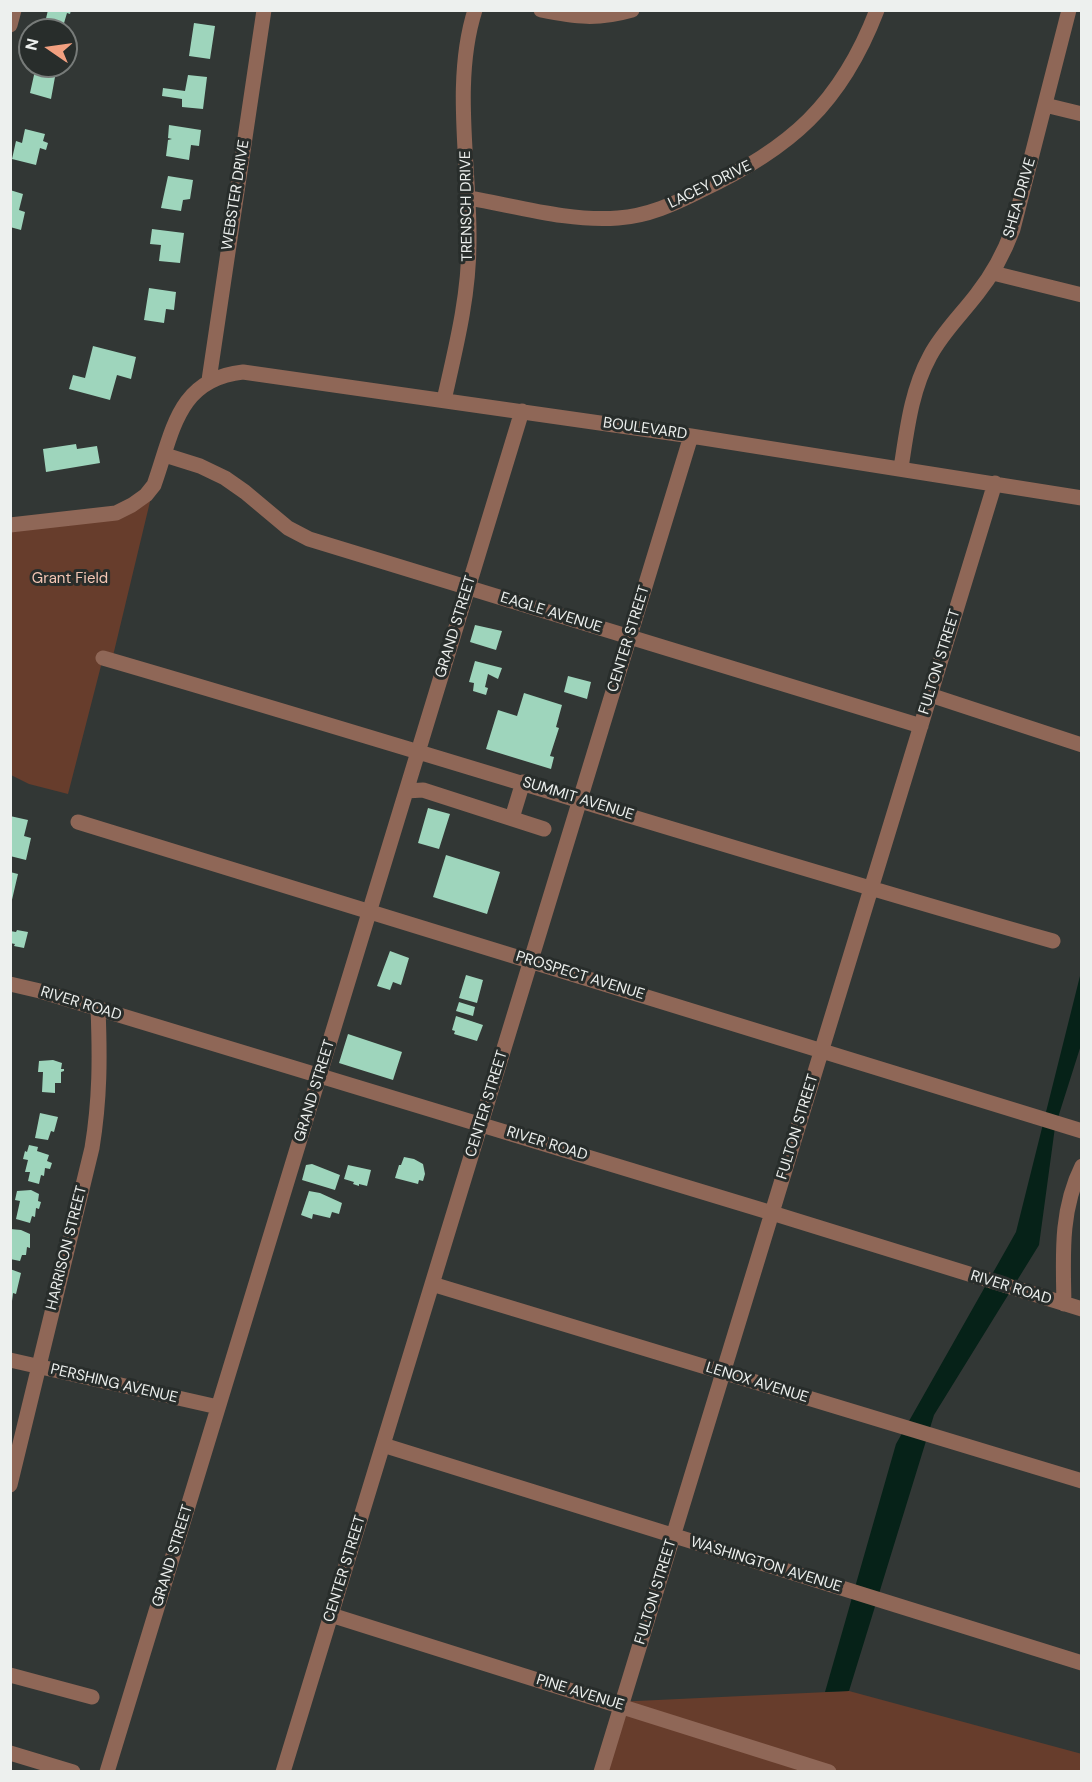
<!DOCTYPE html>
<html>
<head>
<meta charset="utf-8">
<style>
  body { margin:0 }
  #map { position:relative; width:1092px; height:1782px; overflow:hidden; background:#323735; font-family:"DM Sans",sans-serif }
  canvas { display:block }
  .frame { position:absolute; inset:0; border:12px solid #edf0ee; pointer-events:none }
  .north { position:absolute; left:18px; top:18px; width:60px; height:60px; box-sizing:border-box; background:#282d2b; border:2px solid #777b79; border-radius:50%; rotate:283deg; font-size:16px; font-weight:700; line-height:24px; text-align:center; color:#edf0ee }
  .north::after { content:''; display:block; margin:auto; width:21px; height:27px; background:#f2a080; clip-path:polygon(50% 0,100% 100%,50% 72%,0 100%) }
</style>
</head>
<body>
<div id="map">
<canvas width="1092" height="1782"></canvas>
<div class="frame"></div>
<div class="north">N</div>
</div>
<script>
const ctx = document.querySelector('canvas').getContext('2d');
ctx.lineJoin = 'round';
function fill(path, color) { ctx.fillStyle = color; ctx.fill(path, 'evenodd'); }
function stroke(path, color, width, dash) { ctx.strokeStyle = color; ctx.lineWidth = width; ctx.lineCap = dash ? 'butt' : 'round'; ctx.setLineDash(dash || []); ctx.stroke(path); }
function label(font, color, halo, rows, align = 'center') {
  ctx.font = font + ' "DM Sans",sans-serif'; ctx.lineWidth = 6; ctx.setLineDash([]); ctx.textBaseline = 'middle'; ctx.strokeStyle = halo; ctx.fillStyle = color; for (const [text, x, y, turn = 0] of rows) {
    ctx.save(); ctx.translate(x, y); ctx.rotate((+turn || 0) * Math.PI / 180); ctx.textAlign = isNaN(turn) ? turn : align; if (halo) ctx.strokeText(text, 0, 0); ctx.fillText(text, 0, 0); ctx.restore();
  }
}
fill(new Path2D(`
  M154,485l-42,175 -9,-2 -35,136 -39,-10 -18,-9 -1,-250 90,-9z
  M849,1691l233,63 -1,18h-487l21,-70z`), '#673d2c');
fill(new Path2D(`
  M1081,972v73l-26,82 -16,118 -105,170 -85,276 -24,1 71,-248 120,-212z`), '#062218');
fill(new Path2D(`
  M48,10h23l-1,4 -3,-1 -5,17 -18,-3z
  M194,23l21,3 -5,33 -21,-3z
  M36,66h21l-6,33 -21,-6z
  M188,75l19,2 -4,32 -21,-2v-8l-20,-3 1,-8 22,3z
  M169,125l32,5 -2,16 -8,-1 -2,15 -23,-4 2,-16 4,-1 -4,-1z
  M25,129l20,5 -2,7 5,2 -2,7 -6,-2 -4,17 -24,-6 4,-18 6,2z
  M168,176l25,4 -3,19 -7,1 -2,11 -20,-3z
  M10,190l13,4 -4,16 6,2 -4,18 -11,-3z
  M152,229l32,4 -4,30 -21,-2 2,-16 -11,-1z
  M149,288l27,4 -2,18 -8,-1 -2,14 -20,-3z
  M93,346l43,11 -5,22 -14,-4 -7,25 -41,-11 4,-14 12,3z
  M76,444l1,5 20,-3 3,17 -54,9 -3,-23z
  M475,625l27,6 -6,19 -26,-8z
  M475,661l27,7 -4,11 -10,-5 -3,13 3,1 -2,7 -13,-4 1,-8 -5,-1z
  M568,676l23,6 -4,17 -23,-7z
  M524,693l38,12 -6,22 3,1 -9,28 4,1 -3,12 -65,-20 12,-39 19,6z
  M428,808l22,6 -11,35 -21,-6z
  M10,816l18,4 -4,16 7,2 -5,22 -16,-4z
  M446,855l54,17 -13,42 -54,-17z
  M10,872l8,2 -7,30h-1z
  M17,930l11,2 -4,16 -10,-2 1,-2 -5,-1v-12l6,1z
  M390,951l19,7 -8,27 -8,-3 -3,8 -13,-4z
  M466,975l17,5 -6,23 -18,-5z
  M459,1002l16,5 -2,9 -17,-5z
  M456,1016l27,9 -6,16 -23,-7 1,-3 -3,-1z
  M348,1034l54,18 -9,28 -54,-17z
  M53,1060l9,3 -1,6h3v2l-3,1v11h-6v10l-13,-1 1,-20h-5l1,-11z
  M40,1113l18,4 -4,15 -3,-1 -3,9 -13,-2z
  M29,1145l9,2 -1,4 12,4 -2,6 5,2 -2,6 -5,-1 -1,8 -3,-1 -2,9 -11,-3 2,-9h-5l3,-12 -5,-1 2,-8 2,1z
  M404,1157l10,2 9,5 2,10 -2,7 -4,-1 -1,4 -23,-6 4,-13h2z
  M312,1164l28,11 -5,15 -33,-10 4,-15z
  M348,1165l23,5 -4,16 -8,-2v2l-6,-2 1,-2 -10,-3z
  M31,1190l8,4 -1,7 3,1 -2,7 -3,-1 -1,9 -3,-1 -2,7 -14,-4 4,-18 -5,-1 2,-9z
  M309,1191l11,2 22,10 -3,11 -7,-2 -2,6 -17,-4 -1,5 -11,-4z
  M10,1229l11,1 9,4v14l-3,-1 -1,8h-4l-2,6 -10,-2z
  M10,1269l11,4 -5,21 -3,-1 -1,8z`), '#9ed5bc');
stroke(new Path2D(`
  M541,10c35,7 56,10 91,0
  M10,25l4,-15
  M1045,105l37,9
  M469,198c47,8 101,24 149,20 30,-2 56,-14 82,-27 90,-42 141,-87 177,-181
  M993,273l89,22
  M209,380l55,-370
  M444,400c12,-53 25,-104 25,-158 1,-75 -17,-160 6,-232
  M165,455l35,11 25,12 20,14 43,36 21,11 612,187
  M901,468c6,-38 10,-77 29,-112 12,-23 31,-41 47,-62 16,-20 27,-41 36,-65l56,-219
  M10,525l106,-12 16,-8 14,-10 8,-10c19,-53 23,-106 89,-113l448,64 391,62
  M103,658c317,92 632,193 950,283
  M930,695l152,50
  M406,791l17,-1 121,39
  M512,818l11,-36
  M78,822l1004,309
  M10,984l30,7 732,222 310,96
  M432,1284l650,197
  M1064,1304c-1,-48 -4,-94 18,-138
  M10,1360l208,47
  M383,1445l699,218
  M10,1485l82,-337c8,-49 8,-90 6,-140
  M331,1615l498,157
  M10,1675l82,22
  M10,1753l63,19
  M107,1772l415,-1361
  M283,1772l408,-1336
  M601,1772l394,-1289`), '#8f6757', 15);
label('15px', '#edf0ee', '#282d2b', [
  ["LACEY DRIVE",710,185,-26],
  ["WEBSTER DRIVE",236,195,-81],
  ["SHEA DRIVE",1020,198,-74],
  ["TRENSCH DRIVE",467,206,-91],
  ["BOULEVARD",645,429,8],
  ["EAGLE AVENUE",551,613,17],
  ["GRAND STREET",456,627,-73],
  ["CENTER STREET",629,639,-73],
  ["FULTON STREET",940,662,-73],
  ["SUMMIT AVENUE",578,799,17],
  ["PROSPECT AVENUE",580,976,17],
  ["RIVER ROAD",81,1004,17],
  ["GRAND STREET",315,1091,-73],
  ["CENTER STREET",487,1104,-73],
  ["FULTON STREET",798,1127,-73],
  ["RIVER ROAD",547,1144,17],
  ["HARRISON STREET",67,1248,-76],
  ["RIVER ROAD",1011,1288,17],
  ["LENOX AVENUE",757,1383,17],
  ["PERSHING AVENUE",114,1384,13],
  ["GRAND STREET",173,1556,-73],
  ["WASHINGTON AVENUE",766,1565,17],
  ["CENTER STREET",345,1569,-73],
  ["FULTON STREET",656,1592,-73],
  ["PINE AVENUE",580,1693,17]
]);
label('15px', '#f5c7b5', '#282d2b', [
  ["Grant Field",70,579]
]);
</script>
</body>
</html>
